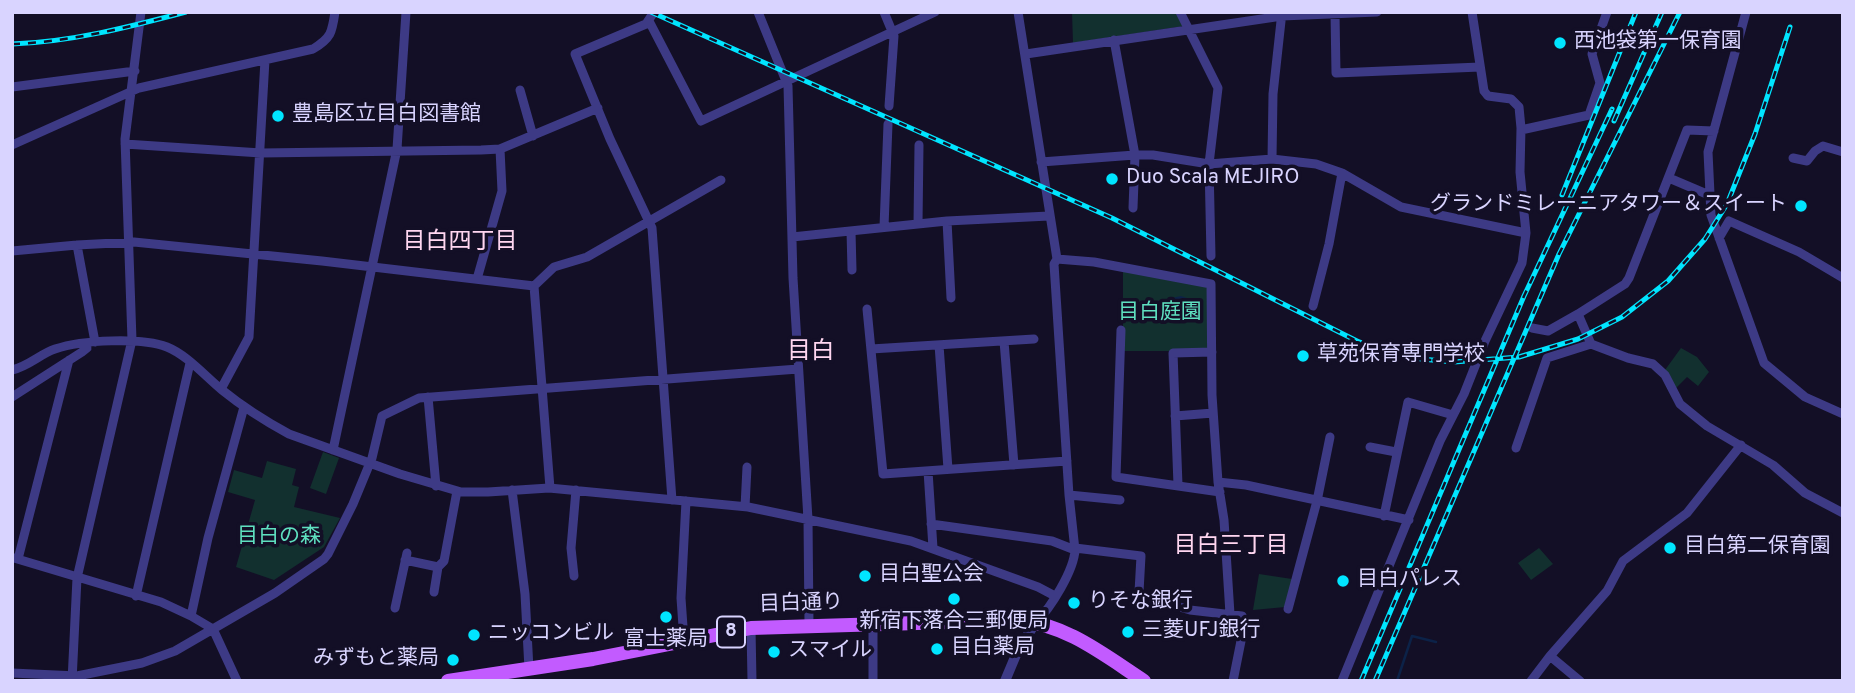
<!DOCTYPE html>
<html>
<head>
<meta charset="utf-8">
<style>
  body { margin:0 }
  #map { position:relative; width:1855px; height:693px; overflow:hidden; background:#130f26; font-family:Overpass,sans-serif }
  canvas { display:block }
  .frame { position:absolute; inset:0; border:14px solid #d9d4ff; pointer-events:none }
</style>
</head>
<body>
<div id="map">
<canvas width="1855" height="693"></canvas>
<div class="frame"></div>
</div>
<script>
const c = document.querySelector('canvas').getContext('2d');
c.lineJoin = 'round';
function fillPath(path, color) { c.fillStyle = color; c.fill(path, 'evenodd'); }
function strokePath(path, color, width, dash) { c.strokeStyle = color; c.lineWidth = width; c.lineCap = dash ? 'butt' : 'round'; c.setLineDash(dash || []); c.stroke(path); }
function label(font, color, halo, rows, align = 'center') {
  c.font = font + ' Overpass,"Noto Sans JP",sans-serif'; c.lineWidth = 7; c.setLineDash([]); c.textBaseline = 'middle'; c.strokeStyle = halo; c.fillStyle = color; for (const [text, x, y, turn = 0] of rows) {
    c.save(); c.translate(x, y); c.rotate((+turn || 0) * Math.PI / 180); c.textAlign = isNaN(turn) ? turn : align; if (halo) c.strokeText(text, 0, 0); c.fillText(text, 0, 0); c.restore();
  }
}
fillPath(new Path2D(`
  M1072 12H1177L1184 26 1073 43Z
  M1123 270 1210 286V351H1123Z
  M1681 348 1697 357 1709 372 1698 386 1687 377 1675 389 1665 370Z
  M323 452 339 458 326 494 310 488Z
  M267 461 296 469 292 485 299 487 294 507 340 518 324 547 274 580 236 567 255 500 228 492 234 470 262 478Z
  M1539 548 1553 564 1531 580 1518 563Z
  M1259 574 1292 579 1285 607 1253 610Z`), '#12302f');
fillPath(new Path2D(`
  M1181 296 1196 301 1197 313 1180 321H1153L1148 317V313L1152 307 1160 308 1172 298Z`), '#0c2248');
strokePath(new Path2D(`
  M1397 681 1412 636 1436 642`), '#0c2248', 2.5);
strokePath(new Path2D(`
  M654 12 646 24 575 54 610 139 652 228 672 500
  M758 12 788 86 793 278 808 519 809 625
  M884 12 894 36 889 106
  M1018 12 1057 259 1054 264 1069 495 1075 550C1074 570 1051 608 1036 622
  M1180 12 1218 88 1209 164 1211 256
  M1746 12 1708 152 1711 215 1764 363 1805 397 1843 414
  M1335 14 1336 73 1480 67
  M649 21 701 121 935 12
  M1114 40 1135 155 1133 208
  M1026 54 1282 16 1377 12
  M12 87 135 71
  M520 90 533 136
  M1521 130 1589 115 1600 83 1592 54 1607 12
  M1714 131 1687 130 1629 278 1625 284 1578 314 1591 344 1628 358 1653 364 1665 375 1680 404 1707 426 1773 465 1805 493 1843 513
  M125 144 261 153 481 150 500 149 598 108
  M12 145 139 88 313 49C331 38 332 33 335 12
  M1793 158 1807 161 1815 151 1823 146 1843 152
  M1272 159 1273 94 1282 12
  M1041 162 1135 155H1153L1209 164 1272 159 1316 164 1342 173 1401 207 1526 233
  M1669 178 1709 195
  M947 221 951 298
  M918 224 919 145
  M884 227 888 124
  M851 231 852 270
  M792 237 947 221 1049 216
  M1719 238 1729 221 1799 252 1843 278
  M77 245 95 342
  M12 251 77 245 134 242 322 261 534 286
  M1057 259 1094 262 1211 284 1212 395 1218 482 1224 520 1230 614
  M477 279 502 191 500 149
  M534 286 554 267 587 257 721 180
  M534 286 550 488
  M1313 306 1329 244 1342 173
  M867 309 883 474 1067 461
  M1532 328 1548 331 1578 314
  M1121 330 1116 477 1220 492
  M1004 341 1014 465
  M939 345 948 469
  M871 349 1034 339
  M12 370C29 366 40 354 55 349 82 340 141 337 167 347 187 355 205 376 222 390 243 407 265 421 289 434L400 474 461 492H488L549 488 748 507 911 541 1038 587 1055 596
  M221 389 249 337 265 60
  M12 397 82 352 87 348 86 344
  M428 397 436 486
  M1175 416 1213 413
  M1370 447 1396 452
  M1516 448 1547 358 1591 344
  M333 450 397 149 406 12
  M928 471 933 548
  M1218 482 1246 485 1409 520
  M1178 485 1173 353 1212 352
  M512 490 525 594 529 669
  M1069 495 1120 500
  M745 507 747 467
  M1384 516 1408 402 1453 415
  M931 524 1052 541 1075 550
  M1075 548 1141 556 1139 592 1142 596 1190 610 1242 616 1241 641 1233 681
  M14 558 161 602 191 616
  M18 559 69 360
  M405 560 438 567
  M574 576 571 548 576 490
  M434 592 438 567 444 561 457 491
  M136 596 190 363
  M395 608 407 553
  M1288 609 1317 501 1330 437
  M873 624V681
  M751 628 752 681
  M684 641 681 598 686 501
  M1550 656 1580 681
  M12 673 77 676 142 663 175 651 275 593 324 559 328 554 353 504 372 458 382 416 419 398 798 369
  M72 681 77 578 132 340 125 139 141 12
  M237 681 213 629 191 616 208 538 244 407
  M1342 681 1440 441 1464 394 1485 341 1522 263 1526 233 1520 172 1521 128 1519 107 1511 99 1488 96 1484 91 1472 12
  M1531 681 1550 656 1607 591 1623 561 1687 513 1741 445`), '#3d3a85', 9);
strokePath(new Path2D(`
  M1005 681 1018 650 1036 622`), '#3d3a85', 10);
strokePath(new Path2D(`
  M448 681 593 659 751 628 1017 620C1066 624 1104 655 1144 681`), '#c25bff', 14);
const rail = new Path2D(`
  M651 12 1112 218 1359 342 1421 359 1454 362 1519 357 1578 339 1622 317 1668 281 1705 239 1727 204 1755 134 1790 27
  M12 44C71 42 129 27 186 12
  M1614 121 1662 12
  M1562 195 1636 12
  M1361 681 1524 296 1612 109
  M1375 681 1559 254 1680 12`);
strokePath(rail, '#00e5ff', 5);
strokePath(rail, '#130f26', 2.5, [8]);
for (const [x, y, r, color] of [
  [1560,43,7,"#00e5ff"],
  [278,116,7,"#00e5ff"],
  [1112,179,7,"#00e5ff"],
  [1801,206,7,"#00e5ff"],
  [1303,356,7,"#00e5ff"],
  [1670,548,7,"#00e5ff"],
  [865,576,7,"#00e5ff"],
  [1343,581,7,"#00e5ff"],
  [954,599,7,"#00e5ff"],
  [1074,603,7,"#00e5ff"],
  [666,617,7,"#00e5ff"],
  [1128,632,7,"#00e5ff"],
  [474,635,7,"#00e5ff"],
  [937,649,7,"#00e5ff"],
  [774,652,7,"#00e5ff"],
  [453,660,7,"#00e5ff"]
]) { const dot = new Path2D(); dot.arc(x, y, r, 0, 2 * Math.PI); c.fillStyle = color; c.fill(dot); strokePath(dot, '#130f26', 2.5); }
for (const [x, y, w] of [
  [731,632,28]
]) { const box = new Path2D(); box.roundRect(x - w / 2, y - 15.5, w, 31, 5); c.fillStyle = '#130f26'; c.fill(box); strokePath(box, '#d9d4ff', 2); }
label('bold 19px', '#d9d4ff', null, [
  ["8",731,632]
]);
label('21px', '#d9d4ff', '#130f26', [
  ["西池袋第一保育園",1574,43],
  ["豊島区立目白図書館",292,116],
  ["Duo Scala MEJIRO",1126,179],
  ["グランドミレーニアタワー＆スイート",1787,206,"right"],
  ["草苑保育専門学校",1317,356],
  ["目白第二保育園",1684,548],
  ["目白聖公会",879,576],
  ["目白パレス",1357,581],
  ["りそな銀行",1088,603],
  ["新宿下落合三郵便局",954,623,"center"],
  ["三菱UFJ銀行",1142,632],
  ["ニッコンビル",488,635],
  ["富士薬局",666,641,"center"],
  ["目白薬局",951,649],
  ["スマイル",788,652],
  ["みずもと薬局",439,660,"right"]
], 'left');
label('21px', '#5fe0c0', '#130f26', [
  ["目白庭園",1160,314],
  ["目白の森",279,538]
]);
label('21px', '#d9d4ff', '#130f26', [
  ["目白通り",801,605,-2]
]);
label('23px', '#ffd6f0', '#130f26', [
  ["目白四丁目",460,243],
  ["目白三丁目",1231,547]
]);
label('24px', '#ffd6f0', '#130f26', [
  ["目白",811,353]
]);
</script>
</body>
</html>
